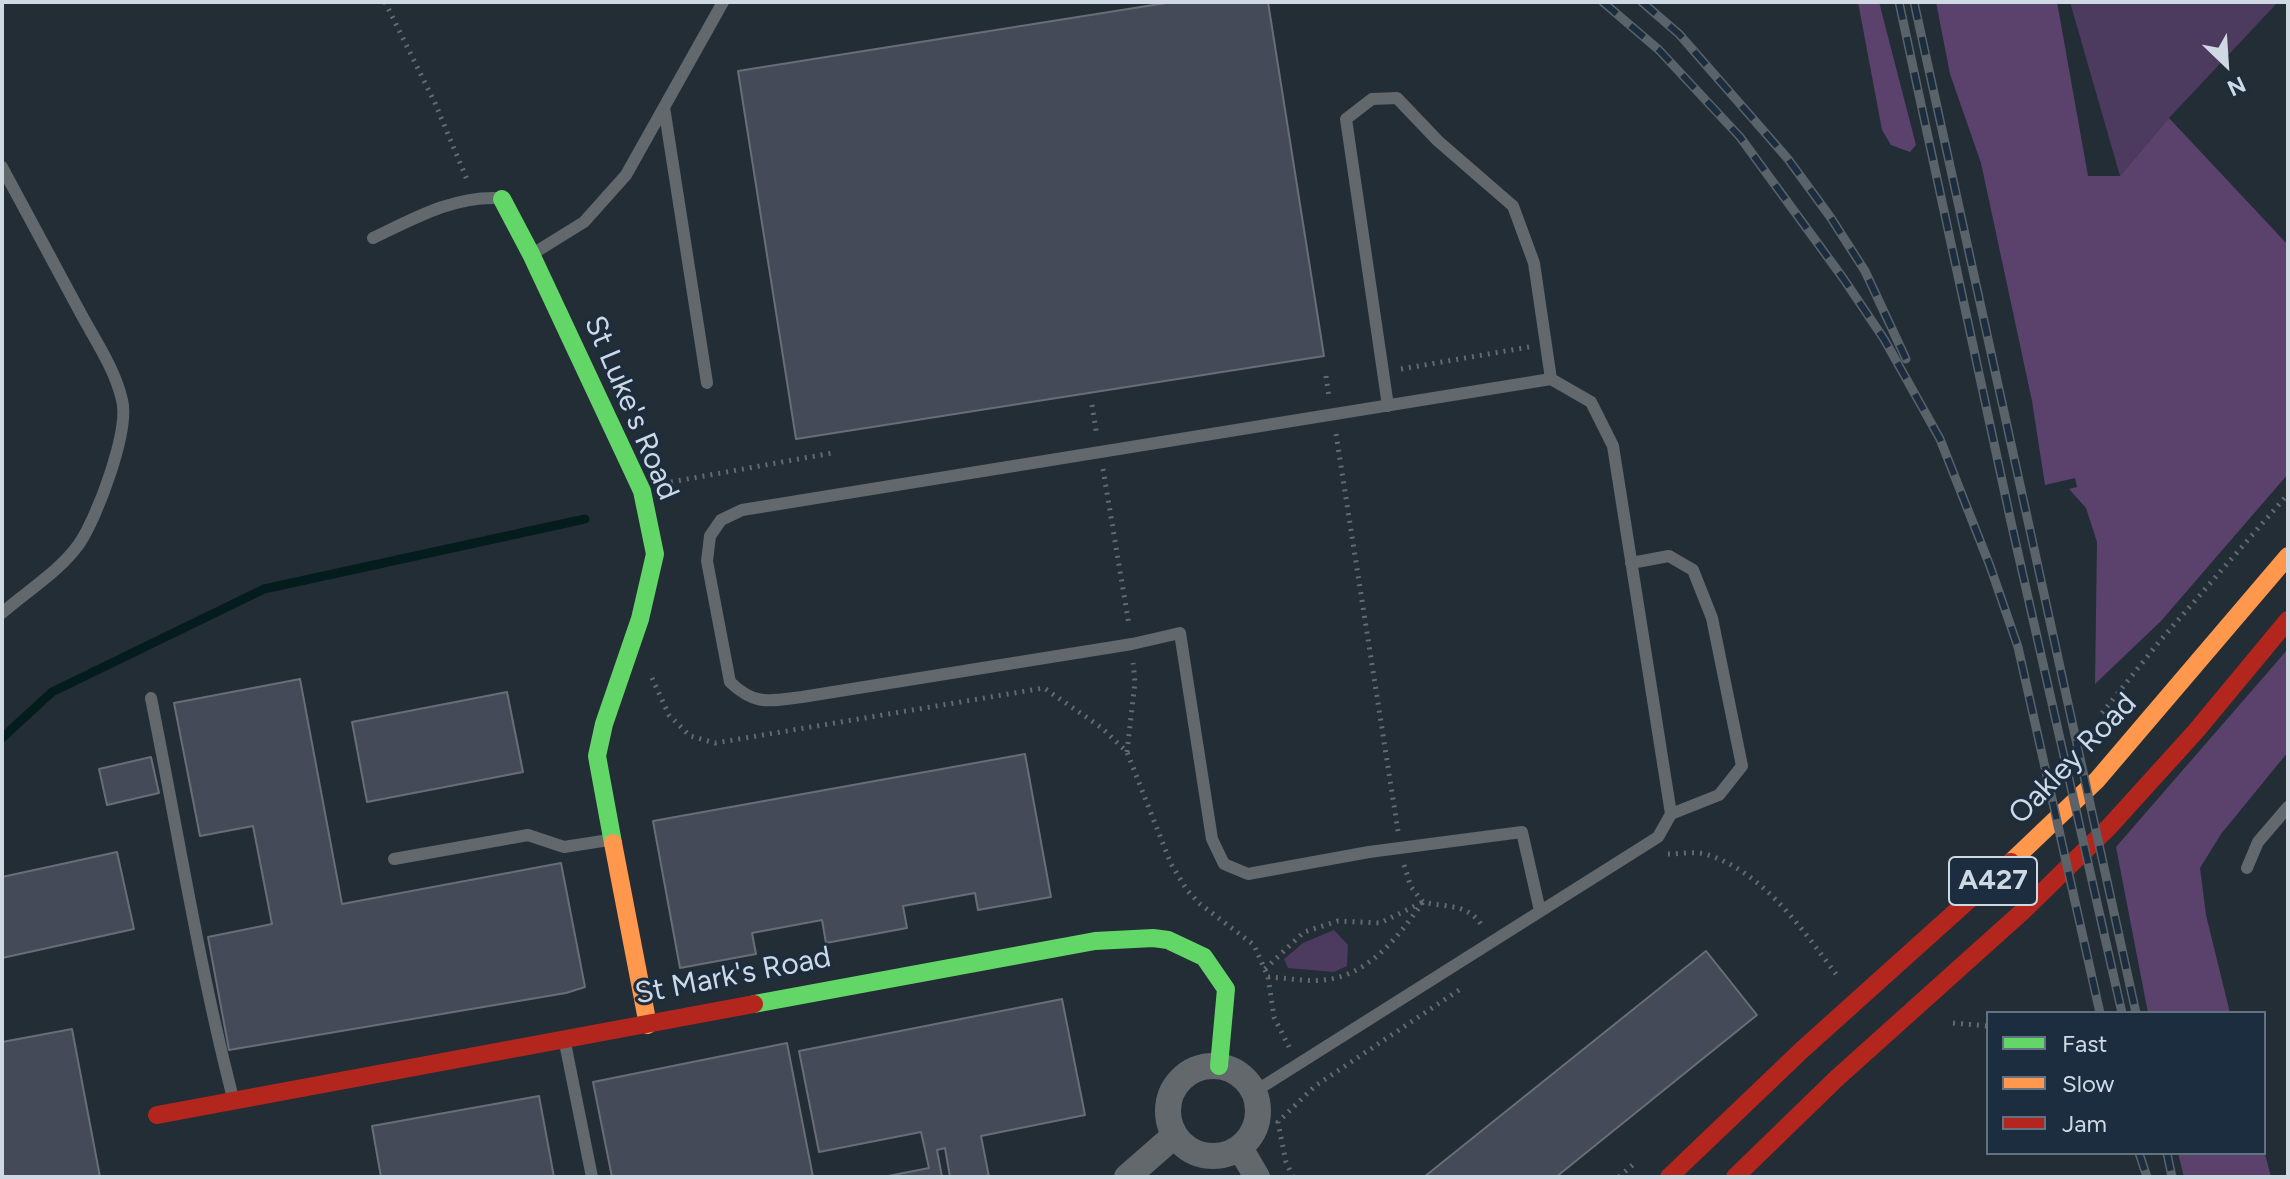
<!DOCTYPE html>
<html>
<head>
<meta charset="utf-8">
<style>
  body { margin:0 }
  #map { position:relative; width:2290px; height:1179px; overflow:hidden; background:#232d36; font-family:Figtree,sans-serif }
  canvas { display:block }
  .frame { position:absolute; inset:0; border:4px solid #ced9e4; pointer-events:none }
  .legend { position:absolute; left:1986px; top:1011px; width:280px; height:144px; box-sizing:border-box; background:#1b2d3e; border:2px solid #637280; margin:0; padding:10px 14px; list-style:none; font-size:24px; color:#ced9e4 }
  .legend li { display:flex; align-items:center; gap:16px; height:40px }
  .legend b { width:40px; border:2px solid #637280 }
  .north { position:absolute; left:2186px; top:24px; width:80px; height:80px; -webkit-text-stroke:6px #1b2d3e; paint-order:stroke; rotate:155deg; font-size:22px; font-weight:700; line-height:32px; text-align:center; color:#ced9e4 }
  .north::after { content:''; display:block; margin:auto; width:28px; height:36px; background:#ced9e4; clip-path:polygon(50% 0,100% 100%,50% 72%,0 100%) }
</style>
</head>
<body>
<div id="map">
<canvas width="2290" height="1179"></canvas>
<div class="frame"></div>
<ul class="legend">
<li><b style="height:10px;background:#63d668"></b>Fast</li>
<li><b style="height:10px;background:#ff974d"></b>Slow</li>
<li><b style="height:10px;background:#b3261e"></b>Jam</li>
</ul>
<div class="north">N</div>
</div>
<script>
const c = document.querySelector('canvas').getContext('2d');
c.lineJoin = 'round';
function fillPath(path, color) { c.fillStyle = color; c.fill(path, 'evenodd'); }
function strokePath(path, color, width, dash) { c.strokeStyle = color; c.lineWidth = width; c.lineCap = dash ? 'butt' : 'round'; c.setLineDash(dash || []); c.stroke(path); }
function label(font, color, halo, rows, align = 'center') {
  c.font = font + ' Figtree,sans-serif'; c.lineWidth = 6; c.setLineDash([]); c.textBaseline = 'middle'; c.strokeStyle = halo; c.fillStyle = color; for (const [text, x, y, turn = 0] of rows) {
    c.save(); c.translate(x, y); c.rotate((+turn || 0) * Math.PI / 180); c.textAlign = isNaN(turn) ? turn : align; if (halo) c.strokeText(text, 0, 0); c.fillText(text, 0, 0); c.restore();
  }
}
fillPath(new Path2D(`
  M2070 2H2278L2169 118 2120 176Z
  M1334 930 1348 945 1347 966 1334 972 1288 968 1284 959 1303 943Z`), '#4d3a5f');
fillPath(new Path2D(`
  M1858 2H1879L1916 145 1910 152 1891 145 1882 130Z
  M1936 2H2057L2088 176H2120L2169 118 2288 245V474L2161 621 2095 684 2097 542 2086 508 2069 489 2077 487 2075 478 2045 485 2032 401 1981 163 1950 74Z
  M2288 649V752L2221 834 2200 868 2206 915 2230 1013H2148L2116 847Z
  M2264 1150 2271 1177H2184L2178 1153H2264Z`), '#5a426d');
strokePath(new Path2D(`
  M2 738 52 692 264 589 585 519`), '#041d1c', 9);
const building = new Path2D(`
  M1172 2H1268L1324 356 796 439 738 71Z
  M300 679 342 904 561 863 585 987 566 993 229 1050 208 937 272 924 253 826 200 836 174 703Z
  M507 692 523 772 367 802 352 722Z
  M1025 754 1051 897 978 910 975 893 903 906 907 928 826 943 822 920 752 933 756 954 680 968 653 821Z
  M151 757 159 793 107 805 99 769Z
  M117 852 134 929 2 958V877Z
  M1706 951 1757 1015 1556 1177H1424Z
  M1062 999 1085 1115 981 1136 989 1177H950L945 1148 937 1150 942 1177H883L929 1168 921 1132 819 1152 799 1051Z
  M72 1029 100 1177H2V1042Z
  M787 1043 813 1177H612L593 1082Z
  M539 1096 554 1177H381L372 1126Z`);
fillPath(building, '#454a58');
strokePath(building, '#686d76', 2);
strokePath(new Path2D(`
  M385 2 435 103 468 182
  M1401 369 1529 347
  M1326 376 1329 397
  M1092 405 1097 436
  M1336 434 1398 831
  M1103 469 1129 625
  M671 482 832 453
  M652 678 669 715 690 736 715 743 1044 688 1102 728 1127 752 1171 864 1187 890 1200 904 1254 945 1268 977 1274 1017 1289 1047
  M2102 713 2159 642 2288 494
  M1127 752 1135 682 1133 663
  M1668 854C1680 854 1694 851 1705 854 1763 871 1802 929 1836 974
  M1404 865 1411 887 1423 902C1447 908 1468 903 1482 926
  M1265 969 1304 932 1338 921 1380 923 1423 902
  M1268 977C1288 978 1312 983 1331 979 1373 971 1400 934 1423 902
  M1953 1023 1988 1026
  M1293 1177 1286 1162 1278 1122 1315 1086 1462 988
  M1619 1177 1636 1162`), '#646a6e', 5, [2, 6]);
strokePath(new Path2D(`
  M664 107 707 383
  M2 167C28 215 54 264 80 312 95 340 115 369 122 400 130 430 97 518 79 544 59 572 27 591 2 613
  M373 238C413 219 453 196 498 198
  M534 253 584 222 626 175 723 2
  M1388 406 1346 119 1372 99 1397 98 1438 141 1513 206 1534 263 1551 379
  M1631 563 1669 556 1693 570 1712 618 1742 766 1719 795 1671 814
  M151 698C178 832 199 966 233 1098
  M394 859 528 835 564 847 609 840
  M2247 868 2258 842 2288 807
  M565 1043 592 1177
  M1254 1092 1658 837 1671 814 1613 446 1591 402 1551 379 773 505 742 510 721 520 710 536 707 561 730 682C755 706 769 701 802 697L1132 644 1180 633 1212 839 1224 864 1248 874 1369 852 1522 832 1540 911`), '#62686b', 12);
strokePath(new Path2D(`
  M1168 1111a45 45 0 1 1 90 0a45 45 0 1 1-90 0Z
  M1240 1148 1257 1177
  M1127 1177 1175 1135`), '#62686b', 26);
strokePath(new Path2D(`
  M502 199 531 254 642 491 655 554 640 619 604 724 597 756 613 843
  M754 1004 1095 941 1153 938 1168 940 1204 957 1226 989 1219 1066`), '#63d668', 18);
strokePath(new Path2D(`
  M613 843 648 1025
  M2011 862 2097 780 2288 556`), '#ff974d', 18);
strokePath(new Path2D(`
  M157 1115 754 1004
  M1669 1177 1803 1049 2011 862
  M1735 1177 1837 1078 2023 911 2109 827 2196 731 2288 620`), '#b3261e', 18);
const rail = new Path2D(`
  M1603 2 1659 50 1740 137 1843 278 1884 339 1940 439 1990 566 2018 647 2100 1013
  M1642 2 1679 34 1788 159 1831 218 1865 271 1906 359
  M1899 2 2011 522 2122 1013
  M1914 2 2136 1013
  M2139 1153 2147 1177
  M2167 1153 2172 1177`);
strokePath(rail, '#5a6369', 9);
strokePath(rail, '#1b2d3e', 6, [18]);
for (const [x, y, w] of [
  [1993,881,88]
]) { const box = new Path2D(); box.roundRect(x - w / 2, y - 24, w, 48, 6); c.fillStyle = '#1b2d3e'; c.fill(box); strokePath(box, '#ced9e4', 2); }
label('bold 28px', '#ced9e4', null, [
  ["A427",1993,881]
]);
label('30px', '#ced9e4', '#1b2d3e', [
  ["St Luke's Road",631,408,67],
  ["Oakley Road",2073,759,-46],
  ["St Mark's Road",733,976,-11]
]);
</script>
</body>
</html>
